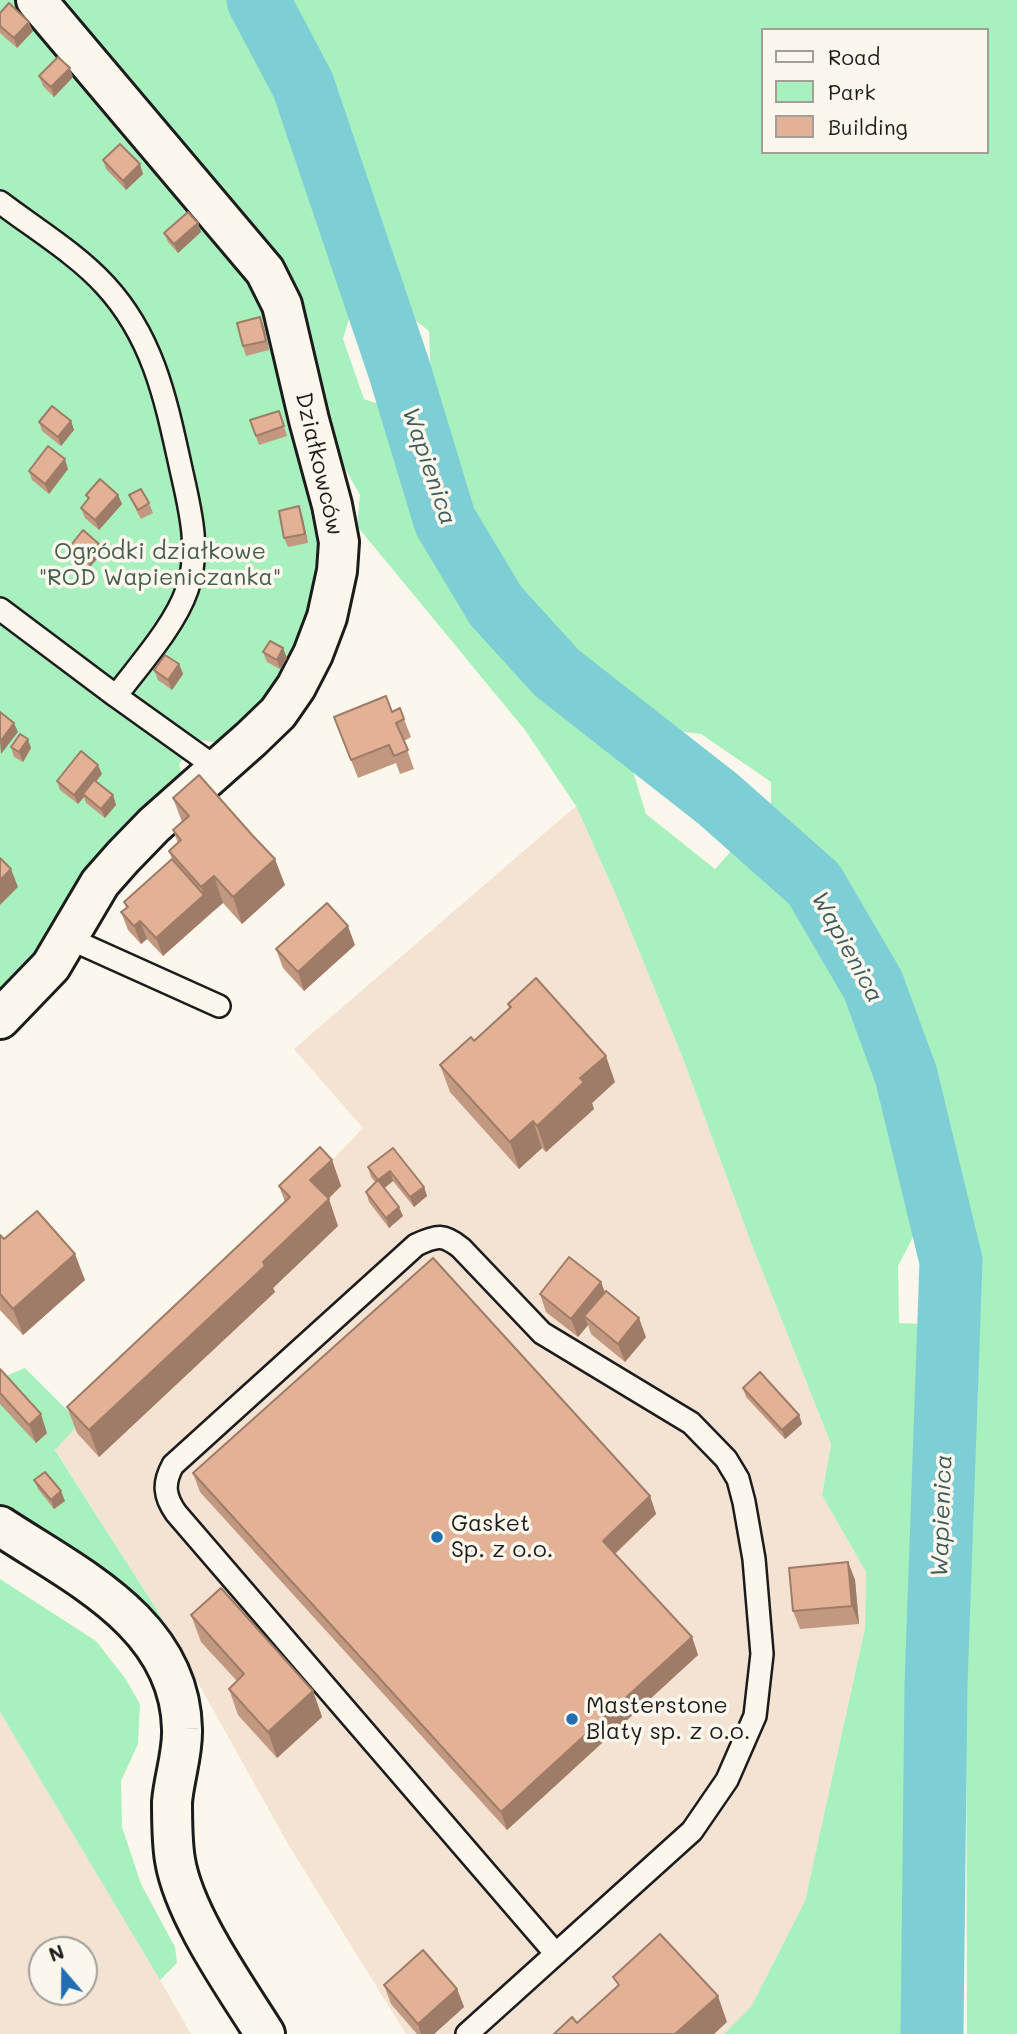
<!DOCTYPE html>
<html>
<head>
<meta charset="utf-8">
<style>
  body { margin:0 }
  #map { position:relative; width:1017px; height:2034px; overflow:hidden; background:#fbf7ec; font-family:Mali,sans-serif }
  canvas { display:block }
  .legend { position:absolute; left:761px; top:28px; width:228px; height:126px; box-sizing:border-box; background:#fbf7ec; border:2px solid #a29f99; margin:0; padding:9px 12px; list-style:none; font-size:21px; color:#1c1c1c }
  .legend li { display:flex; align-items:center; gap:14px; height:35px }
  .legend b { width:35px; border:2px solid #a29f99 }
  .north { position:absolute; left:28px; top:1936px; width:70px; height:70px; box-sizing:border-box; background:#fbf7ec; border:2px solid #a29f99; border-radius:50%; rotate:340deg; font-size:19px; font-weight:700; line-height:28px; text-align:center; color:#1c1c1c }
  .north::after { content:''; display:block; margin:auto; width:24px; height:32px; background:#1f6fb2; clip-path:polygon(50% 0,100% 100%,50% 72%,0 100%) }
</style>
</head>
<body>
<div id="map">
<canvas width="1017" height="2034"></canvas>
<ul class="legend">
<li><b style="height:9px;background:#fbf7ec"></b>Road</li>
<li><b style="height:19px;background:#a8f1bf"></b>Park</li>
<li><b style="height:19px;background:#e3b195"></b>Building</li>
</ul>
<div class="north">N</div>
</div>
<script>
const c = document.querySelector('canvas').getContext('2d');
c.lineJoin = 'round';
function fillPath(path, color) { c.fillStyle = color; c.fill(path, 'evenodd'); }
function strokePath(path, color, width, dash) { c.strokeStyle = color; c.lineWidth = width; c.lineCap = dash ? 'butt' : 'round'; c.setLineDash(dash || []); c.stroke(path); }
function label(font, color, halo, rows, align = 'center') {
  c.font = font + ' Mali,sans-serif'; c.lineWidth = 7; c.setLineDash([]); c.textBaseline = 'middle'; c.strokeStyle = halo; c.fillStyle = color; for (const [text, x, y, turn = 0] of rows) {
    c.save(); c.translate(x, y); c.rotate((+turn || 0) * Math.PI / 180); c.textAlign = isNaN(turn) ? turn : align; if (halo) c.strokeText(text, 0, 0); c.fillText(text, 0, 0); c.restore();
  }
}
fillPath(new Path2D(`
  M576 806 616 895 682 1056 750 1240 831 1444 822 1495 866 1572 865 1628 805 1901 751 2007 724 2034H406L288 1844 162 1618 55 1449 363 1128 294 1049Z
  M0 1712 160 1980 191 2034H0ZM42 1950H84V1992H42Z`), '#f4e2d2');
fillPath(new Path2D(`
  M0 0H18L248 276 273 331 318 546 321 577 306 637 281 685 224 744 201 740 179 764 183 779 53 944 0 1003Z
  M50 0H237L305 129 356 296 343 339 364 399 386 407 427 522 475 607 632 768 646 814 715 869 733 849 798 902 858 998 907 1170 914 1235 898 1266 899 1323 925 1324 917 1699 918 1917 909 2034H724L751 2007 805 1901 865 1628 866 1572 822 1495 831 1444 750 1240 682 1056 616 895 576 806 525 730 357 526 360 495 325 433 303 320Z
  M274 0H1017V2034H967L966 1672 979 1281 948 1165 930 1076 899 971 828 870 771 819V782L701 734 644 727 524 612 466 519 420 396 431 382 429 331 396 305 313 81ZM763 30H987V152H763Z
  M25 1368 80 1423 55 1450 162 1618 139 1606 0 1513V1371L6 1376Z
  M0 1579 96 1641 125 1678 140 1704 138 1744 121 1781 122 1827 141 1884 175 1947 177 1963 160 1980 0 1712Z`), '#a8f1bf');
strokePath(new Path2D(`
  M258 0 303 85 399 369 445 521 496 606 557 673 718 799 814 884 873 985 906 1075 951 1261 936 1685 932 2034`), '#7ecfd5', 63);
const lane = new Path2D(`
  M0 202C34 228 77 254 105 285 154 338 166 401 181 469 190 509 201 550 187 590 174 627 139 665 116 696
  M0 609 116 696 218 769
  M68 938 219 1006
  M467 2034 692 1831 727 1780 755 1716 762 1654 754 1559 744 1502 738 1479 726 1459 691 1423 542 1333 461 1248C444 1234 437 1235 416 1245L173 1465C163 1483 164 1496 176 1513L556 1954`);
const street = new Path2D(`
  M0 1019 51 966 100 883 123 857 154 825 251 739 278 713 296 687 313 654 327 617 337 571 339 542 332 505 309 420 282 305 265 271 36 0
  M0 1526C76 1576 180 1624 182 1729 183 1753 174 1778 172 1802 172 1820 172 1842 175 1860 184 1915 235 1986 265 2034`);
strokePath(lane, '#1c1c1c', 26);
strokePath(street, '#1c1c1c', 44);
strokePath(lane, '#fbf7ec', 21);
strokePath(street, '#fbf7ec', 38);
fillPath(new Path2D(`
  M0 13 33 31 17 48 0 33Z
  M39 76 73 77 54 97 43 86Z
  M103 160 143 174 126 190 106 169Z
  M198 223 201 232 178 253 168 242 164 233Z
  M260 317 264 327 269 350 246 356 243 346Z
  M279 411 287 436 259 445 250 420Z
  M71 421 74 430 61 446 42 431 39 422Z
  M68 469 49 494 32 480 29 471Z
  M86 495H118L122 504 99 530 85 518 81 508 88 500Z
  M129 495 149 503 153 513 141 519 133 504Z
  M299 506 302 515 308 543 288 547 284 538Z
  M71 545 102 553 90 567 75 554Z
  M263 652 287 658 280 669 267 662Z
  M179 664 183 674 172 690 158 680 154 670Z
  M392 712 404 719 411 737 404 741 414 769 400 774 396 763 358 778 334 717Z
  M11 747 31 748 23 762 14 757Z
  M102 774 96 781 113 795 116 805 105 818 86 803 84 797 78 804 60 790 57 781Z
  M173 798 285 885 242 924 223 903 163 956 147 939 141 944 128 930 121 912 126 908 124 902 172 859 169 851 178 843 173 830 182 822Z
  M355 945 304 991 283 968 276 949Z
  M508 1004 615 1082 592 1103 594 1109 546 1152 542 1148 519 1169 450 1092 440 1065 474 1041 509 1009Z
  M393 1148 424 1187 427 1196 414 1207 393 1181 384 1188 403 1216 389 1228 369 1202 366 1192 376 1183 371 1177 368 1167Z
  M332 1160 341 1186 328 1199 338 1226 273 1288 275 1292 99 1457 77 1433 67 1407 285 1202 279 1186Z
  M0 1235 4 1239 85 1280 23 1335 0 1310Z
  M601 1282 605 1292 646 1337 625 1362 591 1334 588 1325 578 1337 546 1312 540 1294Z
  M0 1369 47 1433 36 1443 0 1404Z
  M743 1388 799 1415 802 1424 785 1439 746 1397Z
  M193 1473 650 1496 656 1514 615 1554 692 1637 698 1655 507 1830 200 1492Z
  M34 1480 65 1501 54 1509 38 1489Z
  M848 1562 855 1580 859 1624 800 1629 793 1611Z
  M191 1615 313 1691 322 1717 277 1758 238 1715 229 1689 237 1681 201 1642Z
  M384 1985 457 1989 464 2007 434 2034H417L391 2004Z`), '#c39880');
fillPath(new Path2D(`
  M29 22 33 31 17 48 14 38Z
  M70 68 73 77 54 97 51 87Z
  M140 164 143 174 126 190 123 181Z
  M198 223 201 232 178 253 174 244Z
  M260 317 264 327 269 350 266 341Z
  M71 421 74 430 61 446 58 437Z
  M65 459 68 469 49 494 45 484Z
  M118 495 122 504 99 530 95 520Z
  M299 506 302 515 308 543 305 534Z
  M99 544 102 553 90 567 87 557Z
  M283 648 287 658 280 669 277 660Z
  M179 664 183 674 172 690 168 680Z
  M14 723 18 732 1 754 0 742Z
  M28 739 31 748 23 762 19 752Z
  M98 765 102 774 85 795 83 794 84 797 78 804 74 795Z
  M113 795 116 805 105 818 101 809Z
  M275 859 285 885 242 924 233 897Z
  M11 869 18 887 0 905V880Z
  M214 876 223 903 211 913 201 887Z
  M204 895 211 913 163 956 156 938Z
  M140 921 147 939 141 944 134 926Z
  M348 926 355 945 304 991 298 972Z
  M606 1056 615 1082 592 1103 594 1109 546 1152 537 1126 580 1078Z
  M533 1121 542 1148 519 1169 510 1142Z
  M332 1160 341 1186 320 1207 310 1180Z
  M390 1171 393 1181 382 1190 378 1180Z
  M424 1187 427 1196 414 1207 410 1197Z
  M329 1199 338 1226 273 1288 275 1292 99 1457 89 1430Z
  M399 1207 403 1216 389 1228 386 1218Z
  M75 1254 85 1280 23 1335 13 1309Z
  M601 1282 607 1300 584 1316 588 1325 578 1337 571 1319Z
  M639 1318 646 1337 625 1362 618 1344Z
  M41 1414 47 1433 36 1443 29 1425Z
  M799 1415 802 1424 785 1439 782 1430Z
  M61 1491 65 1501 54 1509 51 1500Z
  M650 1496 656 1514 609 1559 603 1541Z
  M848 1562 855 1580 859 1624 852 1606Z
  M692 1637 698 1655 507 1830 501 1812Z
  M313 1691 322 1717 277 1758 268 1732Z
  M457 1989 464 2007 434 2034H421L418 2024Z
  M718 1996 727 2022 714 2034H675Z`), '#9f7c68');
const building = new Path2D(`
  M9 3 29 22 14 38 0 26V13Z
  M58 57 70 68 51 87 39 76Z
  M120 144 140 164 123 181 103 160Z
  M188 212 198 223 174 244 164 233Z
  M260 317 266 341 243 346 237 323Z
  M52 406 71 421 58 437 39 422Z
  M279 411 284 426 256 436 250 420Z
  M48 446 65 459 45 484 29 471Z
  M100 479 118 495 95 520 81 508 89 498 86 495Z
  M141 489 149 503 138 510 129 495Z
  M299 506 305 534 284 538 279 511Z
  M83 530 99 544 87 557 71 545Z
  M270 641 283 648 277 660 263 652Z
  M165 655 179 664 168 680 154 670Z
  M386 696 392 712 400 708 404 719 396 723 408 750 394 756 389 745 351 760 334 717Z
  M0 712 14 723 0 742Z
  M20 734 28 739 19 752 11 747Z
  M81 751 98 765 74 795 57 781Z
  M199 775 253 836 275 859 233 897 214 876 201 887 169 851 181 840 173 830 189 816 173 798Z
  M94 780 113 795 101 809 83 794Z
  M0 858 11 869 0 880Z
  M172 859 204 895 156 938 140 921 134 926 121 912 128 907 124 902Z
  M327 903 348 926 298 972 276 949Z
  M536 978 606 1056 580 1078 584 1082 537 1126 533 1121 510 1142 440 1065 471 1037 474 1041 511 1007 508 1004Z
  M320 1147 332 1160 310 1180 329 1199 263 1262 265 1266 89 1430 67 1407 290 1197 279 1186Z
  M393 1148 424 1187 410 1197 390 1171 378 1180 368 1167Z
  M378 1180 399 1207 386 1218 366 1192Z
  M37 1211 75 1254 13 1309 0 1294V1235L4 1239Z
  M569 1257 601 1282 571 1319 540 1294Z
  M433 1258 650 1496 603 1541 692 1637 501 1812 193 1473Z
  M606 1291 639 1318 618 1344 584 1316Z
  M0 1369 41 1414 29 1425 0 1393Z
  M760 1372 799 1415 782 1430 743 1388Z
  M45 1472 61 1491 51 1500 34 1480Z
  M848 1562 852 1606 793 1611 789 1568Z
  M221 1588 313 1691 268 1732 229 1689 244 1674 191 1615Z
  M660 1934 718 1996 675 2034H554L572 2017 577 2023 619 1985 613 1977Z
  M423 1950 457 1989 418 2024 384 1985Z`);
fillPath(building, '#e3b195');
strokePath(building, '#9f7c68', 2);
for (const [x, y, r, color] of [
  [437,1537,7,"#1f6fb2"],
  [572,1719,7,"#1f6fb2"]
]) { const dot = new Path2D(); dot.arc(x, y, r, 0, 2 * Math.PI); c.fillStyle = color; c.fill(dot); strokePath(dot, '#fbf7ec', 2.5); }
label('23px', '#1c1c1c', '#fbf7ec', [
  ["Działkowców",319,464,77]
]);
label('23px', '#465c4d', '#fbf7ec', [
  ["Ogródki działkowe",160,552],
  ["\"ROD Wapieniczanka\"",160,578]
]);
label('23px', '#1c1c1c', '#fbf7ec', [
  ["Gasket",451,1524],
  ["Sp. z o.o.",451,1550],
  ["Masterstone",586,1706],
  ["Blaty sp. z o.o.",586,1732]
], 'left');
label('italic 24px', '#3e5b5d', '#fbf7ec', [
  ["Wapienica",429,466,71],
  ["Wapienica",847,947,61],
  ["Wapienica",942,1516,-88]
]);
</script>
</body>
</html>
